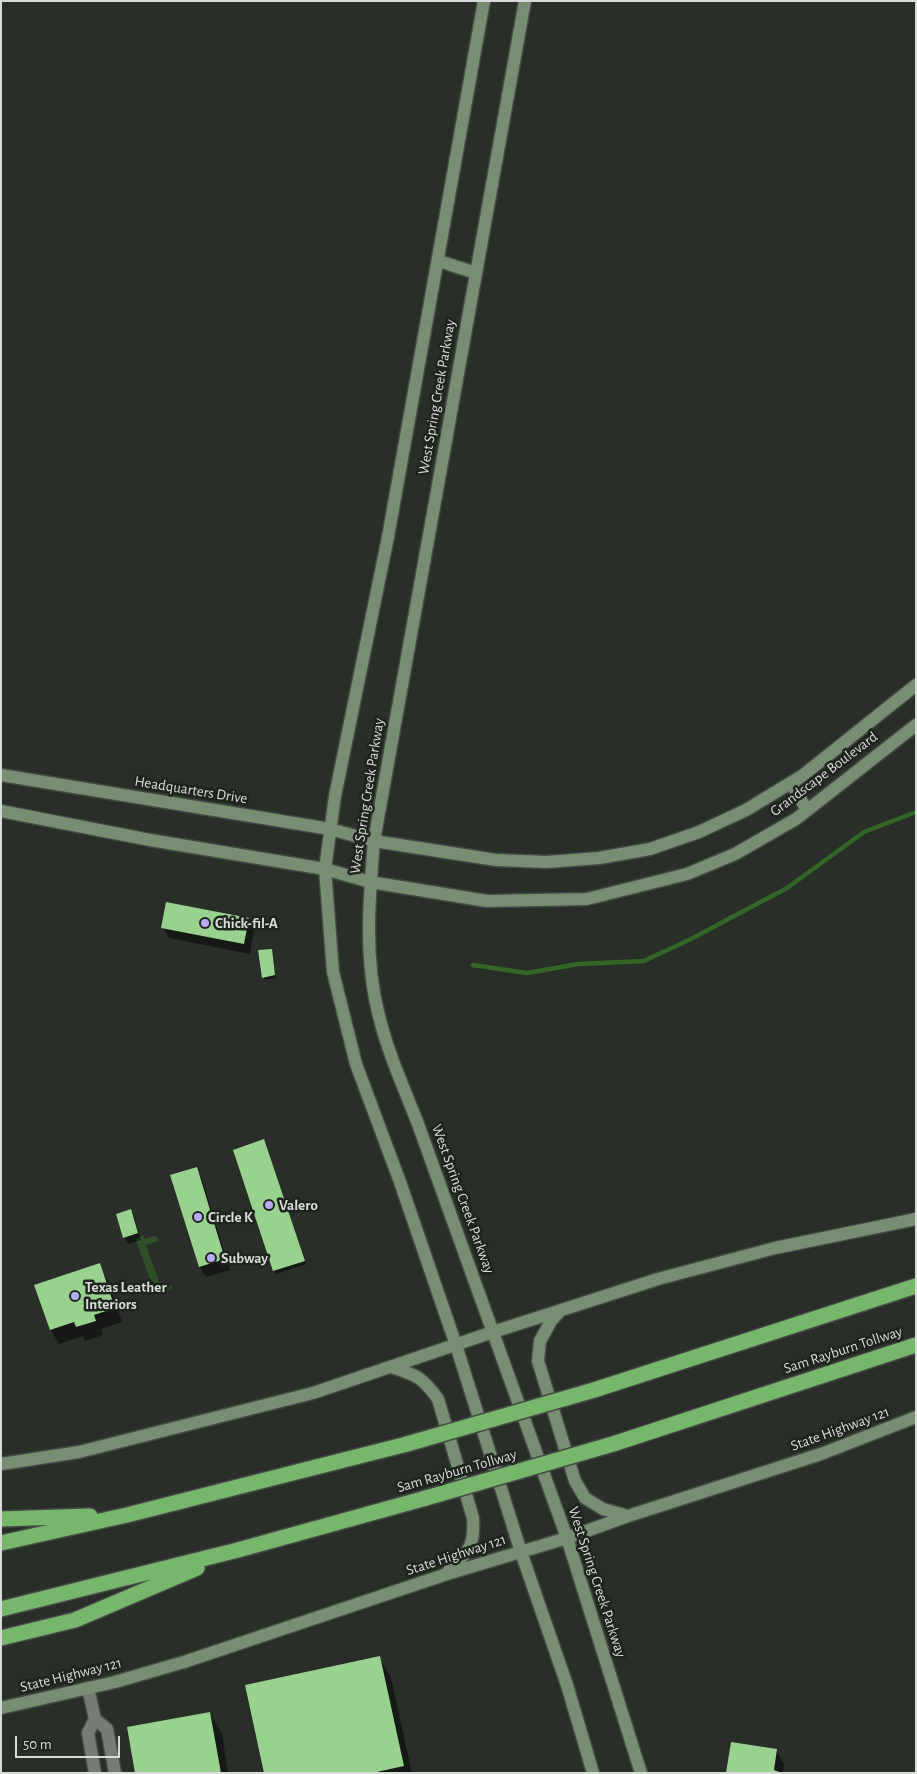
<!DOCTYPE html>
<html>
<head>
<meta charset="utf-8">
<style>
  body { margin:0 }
  #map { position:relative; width:917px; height:1774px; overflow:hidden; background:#292e28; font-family:"Alegreya Sans",sans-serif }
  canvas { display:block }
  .frame { position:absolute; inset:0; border:2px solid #d8dcd8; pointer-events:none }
  .scale { position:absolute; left:15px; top:1736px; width:105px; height:22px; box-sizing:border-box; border:2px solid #d8dcd8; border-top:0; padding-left:6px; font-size:15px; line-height:18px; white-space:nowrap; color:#d8dcd8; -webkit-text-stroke:4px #1f241e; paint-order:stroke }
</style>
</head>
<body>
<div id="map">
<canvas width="917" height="1774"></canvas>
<div class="frame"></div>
<div class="scale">50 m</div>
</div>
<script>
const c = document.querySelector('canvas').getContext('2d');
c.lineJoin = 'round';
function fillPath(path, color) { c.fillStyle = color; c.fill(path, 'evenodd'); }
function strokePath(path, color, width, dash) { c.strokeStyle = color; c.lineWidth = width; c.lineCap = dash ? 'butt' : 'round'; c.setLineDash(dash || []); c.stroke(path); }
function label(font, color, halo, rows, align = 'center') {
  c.font = font + ' "Alegreya Sans",sans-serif'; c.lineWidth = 5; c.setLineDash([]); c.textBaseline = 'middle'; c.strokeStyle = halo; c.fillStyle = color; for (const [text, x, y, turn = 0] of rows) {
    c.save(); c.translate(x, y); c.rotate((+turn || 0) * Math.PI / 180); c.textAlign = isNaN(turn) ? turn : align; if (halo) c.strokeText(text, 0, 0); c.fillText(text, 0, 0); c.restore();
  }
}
fillPath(new Path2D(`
  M143 1235 145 1239 154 1236 157 1237 158 1241 146 1245 161 1287 172 1285 171 1290H163L150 1279 135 1238Z`), '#2e4f28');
fillPath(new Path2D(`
  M248 919 254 930 250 954 169 938 163 928Z
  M271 950 276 978 265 980 263 977Z
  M265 1144 306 1264 276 1274 234 1151Z
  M196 1168 202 1179 230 1270 206 1277 200 1267Z
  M130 1210 134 1217 141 1240 128 1244 124 1237Z
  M99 1265 107 1279 122 1322 101 1329 103 1335 85 1341 83 1336 59 1344 51 1330Z
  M379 1657 391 1678 412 1773H265Z
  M210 1713 222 1734 228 1773H136Z
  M776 1750 784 1764 783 1773H727Z`), '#0007');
strokePath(new Path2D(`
  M473 965 527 973 578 964 644 961 691 939 787 888 864 832 916 812`), '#326728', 4.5);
fillPath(new Path2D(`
  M166 902 249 918 244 944 161 928Z
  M272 949 275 975 262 978 258 950Z
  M264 1139 305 1261 273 1271 233 1150Z
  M197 1167 225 1259 199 1267 170 1175Z
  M131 1209 138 1233 123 1238 116 1214Z
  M100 1263 115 1308 94 1315 96 1321 76 1327 74 1322 50 1330 34 1285Z
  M380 1656 404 1766 372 1773H264L245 1685Z
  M210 1712 221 1773H135L127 1727Z
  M731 1742 777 1749 774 1770 782 1773H726Z`), '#98d28e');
const street = new Path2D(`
  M88 1688 95 1719 88 1733 95 1773
  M95 1719 107 1729 115 1773`);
const secondary = new Path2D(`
  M484 1 388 537 335 796 325 869 333 972 356 1064 400 1182 456 1345 521 1552 567 1685 593 1773
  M525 1 374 841C369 900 364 959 379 1016 388 1053 404 1088 418 1124L567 1538 641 1773
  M439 261 476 273
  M1 775 330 829 374 841 496 860 547 862 599 858 650 849 699 832 746 810 802 776 916 685
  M791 783 807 810
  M1 811 150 840 325 869 370 882 487 901 587 899 687 874 735 854 796 819 916 725
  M561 1310 551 1321 540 1341 538 1361 575 1481 585 1498 603 1509 628 1516
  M391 1367C417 1375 422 1377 438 1399L473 1518C475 1548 468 1551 448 1572
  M1 1464 79 1452 313 1393 493 1332 658 1279 775 1248 916 1219
  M1 1708 115 1682 184 1662 447 1574 567 1538 628 1516 821 1454 916 1417`);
const highway = new Path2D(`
  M594 1390 916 1286
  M613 1444 916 1345
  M1 1519 90 1516
  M1 1543 127 1515 407 1444
  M1 1609 238 1550 426 1498
  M1 1638 75 1620 197 1568`);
strokePath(street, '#454945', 15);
strokePath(secondary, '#454945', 15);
strokePath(highway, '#454945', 18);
strokePath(street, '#777d76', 12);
strokePath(secondary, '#778e73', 12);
strokePath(highway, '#77b76b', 15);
const highwayBridge = new Path2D(`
  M407 1444 594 1390
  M426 1498 613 1444`);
strokePath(highwayBridge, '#454945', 18, []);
strokePath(highwayBridge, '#77b76b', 15);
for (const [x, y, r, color] of [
  [205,923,5,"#b7abf8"],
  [269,1205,5,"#b7abf8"],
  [198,1217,5,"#b7abf8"],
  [211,1258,5,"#b7abf8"],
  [75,1296,5,"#b7abf8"]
]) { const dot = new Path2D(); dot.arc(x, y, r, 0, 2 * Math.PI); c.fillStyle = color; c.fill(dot); strokePath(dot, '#1f241e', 2); }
label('15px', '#d8dcd8', '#1f241e', [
  ["West Spring Creek Parkway",437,397,-80],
  ["Grandscape Boulevard",824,774,-37],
  ["Headquarters Drive",191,790,9],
  ["West Spring Creek Parkway",367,796,-81],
  ["West Spring Creek Parkway",463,1199,70],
  ["Sam Rayburn Tollway",843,1350,-18],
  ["State Highway 121",840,1429,-20],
  ["Sam Rayburn Tollway",457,1471,-16],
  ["State Highway 121",456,1555,-18],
  ["West Spring Creek Parkway",597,1582,72],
  ["State Highway 121",71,1675,-14]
]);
label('bold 15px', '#d8dcd8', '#1f241e', [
  ["Chick-fil-A",215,923],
  ["Valero",279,1205],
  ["Circle K",208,1217],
  ["Subway",221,1258],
  ["Texas Leather",85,1287],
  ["Interiors",85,1304]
], 'left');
</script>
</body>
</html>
